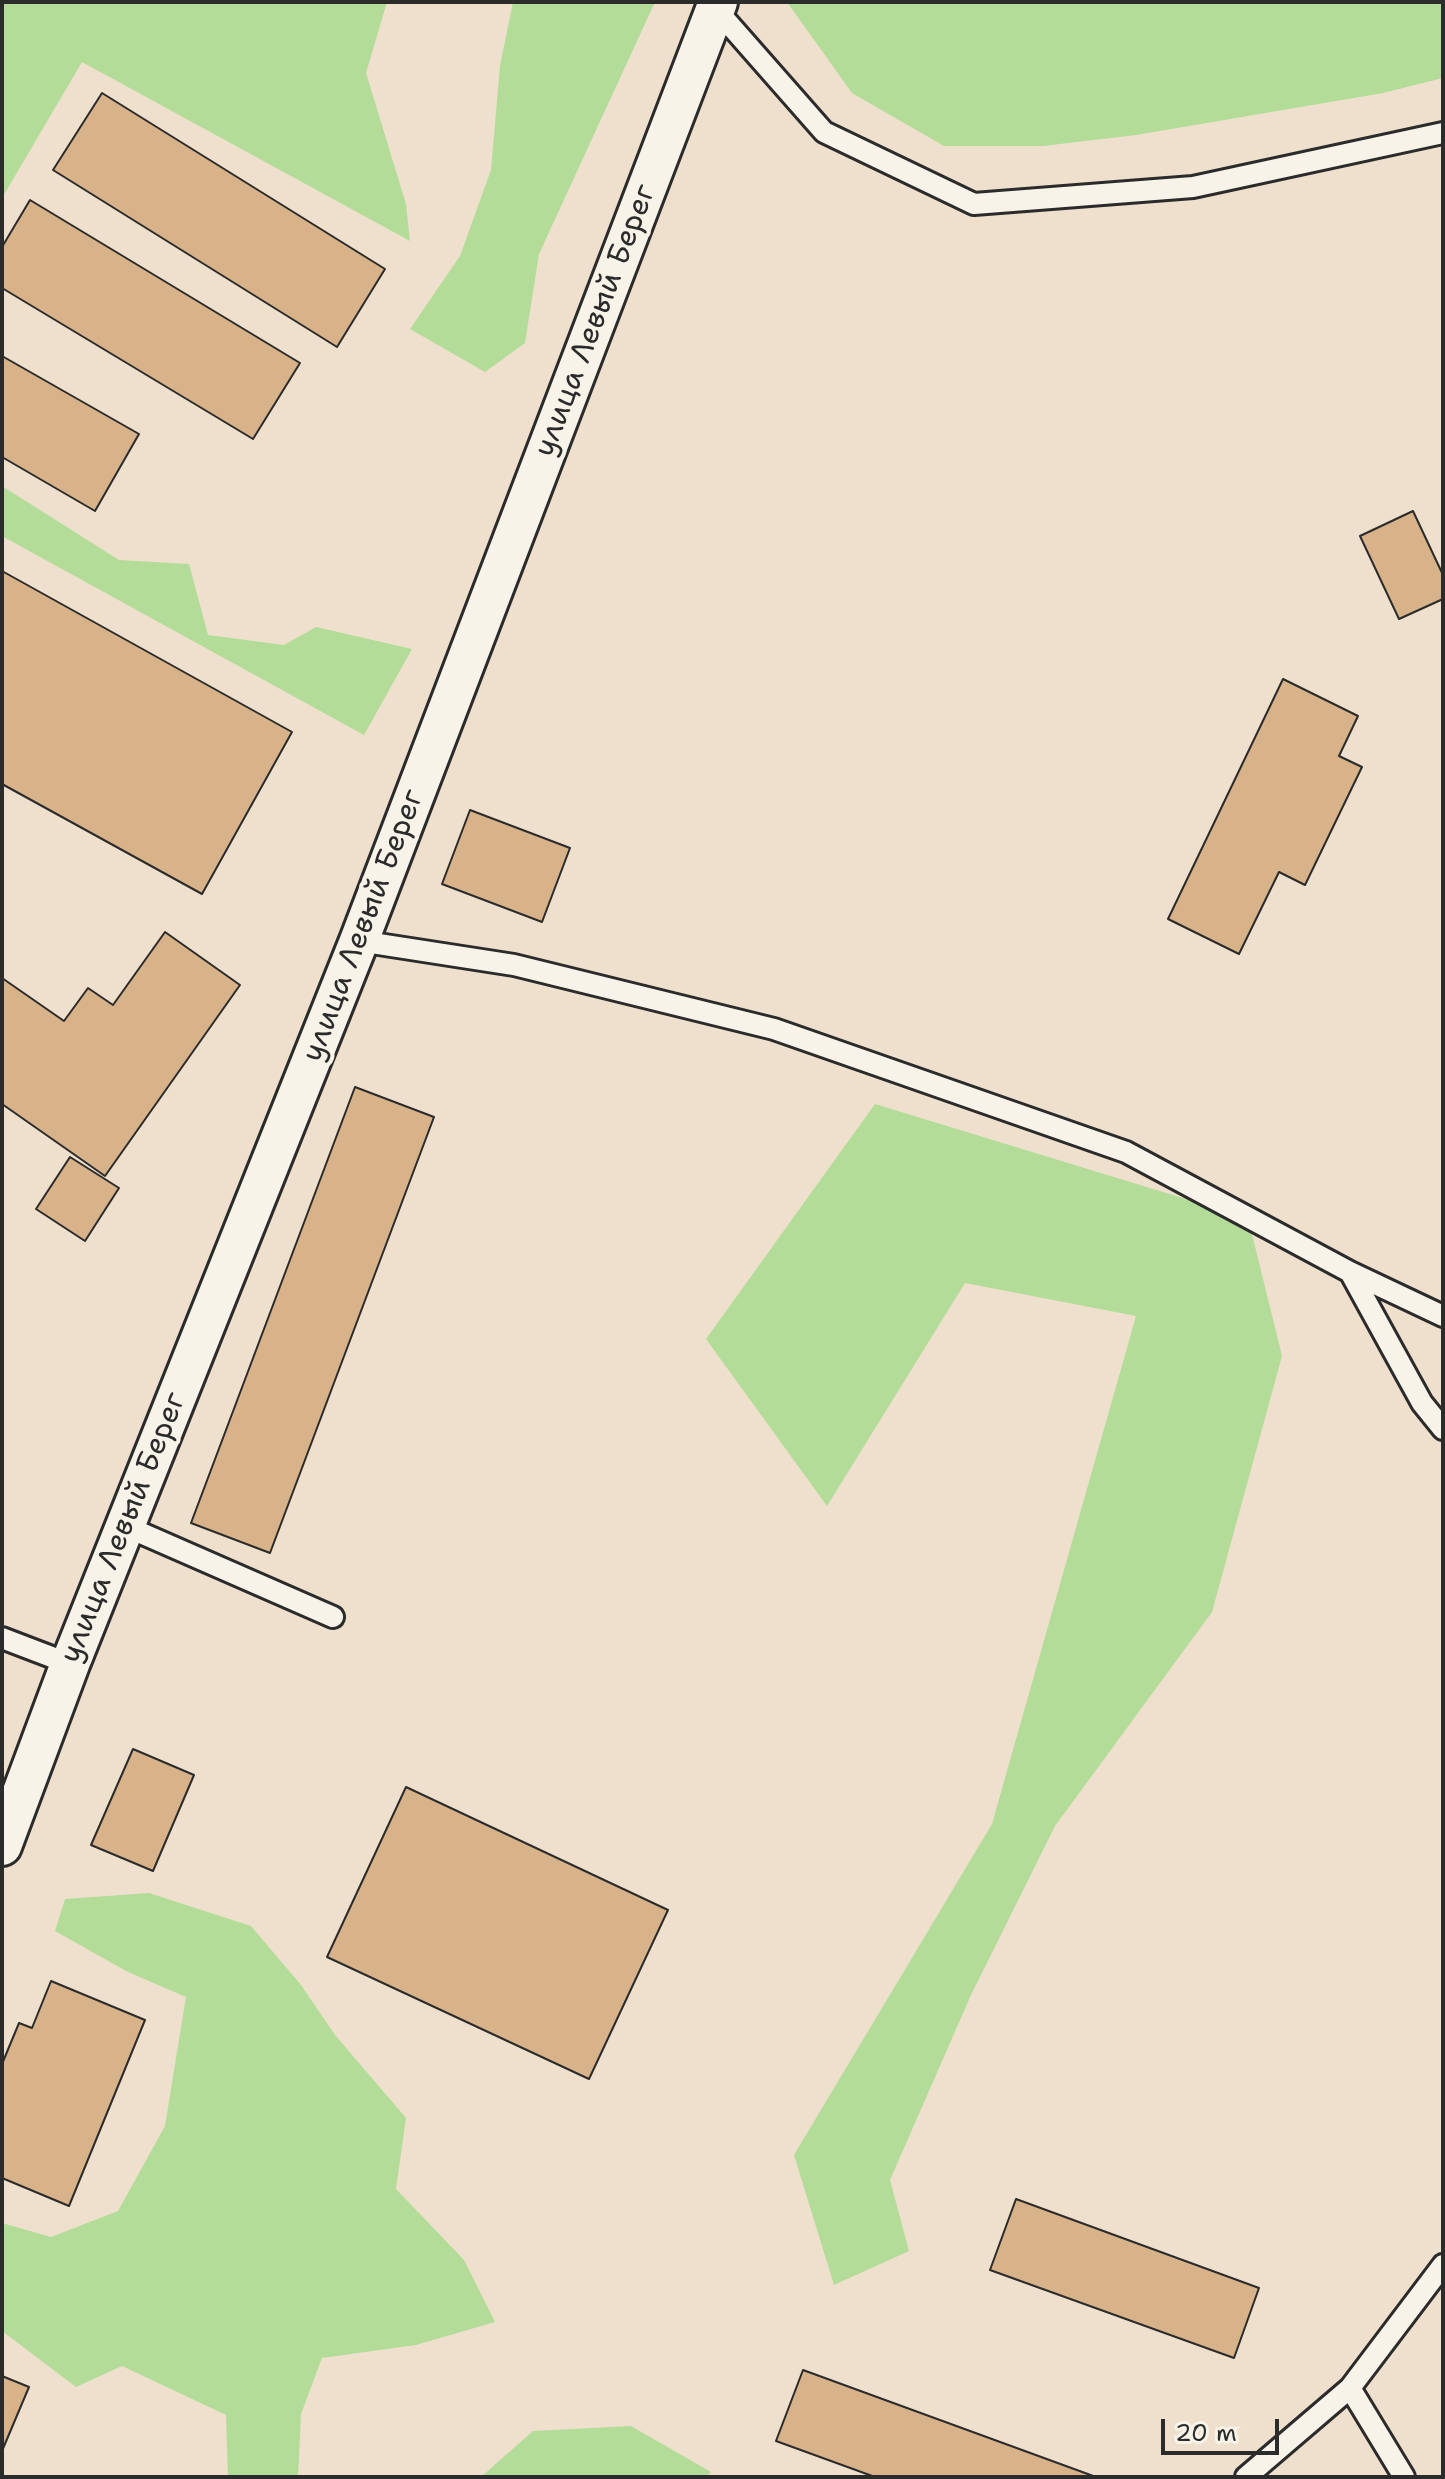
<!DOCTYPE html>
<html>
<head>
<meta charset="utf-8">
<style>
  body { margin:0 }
  #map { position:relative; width:1445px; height:2479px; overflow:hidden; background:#f7f3e8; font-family:"Shantell Sans",sans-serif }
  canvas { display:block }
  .frame { position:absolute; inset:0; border:4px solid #2b2b2b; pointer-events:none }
  .scale { position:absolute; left:1161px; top:2419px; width:118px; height:36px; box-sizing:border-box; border:4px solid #2b2b2b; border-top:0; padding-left:10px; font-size:24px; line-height:28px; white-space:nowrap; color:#2b2b2b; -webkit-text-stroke:6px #f7f3e8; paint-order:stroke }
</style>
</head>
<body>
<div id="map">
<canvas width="1445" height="2479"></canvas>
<div class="frame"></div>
<div class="scale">20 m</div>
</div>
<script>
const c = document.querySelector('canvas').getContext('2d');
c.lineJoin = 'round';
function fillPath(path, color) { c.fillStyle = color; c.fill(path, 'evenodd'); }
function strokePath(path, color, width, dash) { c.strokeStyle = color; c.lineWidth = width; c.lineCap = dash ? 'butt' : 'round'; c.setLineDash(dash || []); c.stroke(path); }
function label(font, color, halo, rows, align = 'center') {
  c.font = font + ' "Shantell Sans",sans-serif'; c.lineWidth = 8; c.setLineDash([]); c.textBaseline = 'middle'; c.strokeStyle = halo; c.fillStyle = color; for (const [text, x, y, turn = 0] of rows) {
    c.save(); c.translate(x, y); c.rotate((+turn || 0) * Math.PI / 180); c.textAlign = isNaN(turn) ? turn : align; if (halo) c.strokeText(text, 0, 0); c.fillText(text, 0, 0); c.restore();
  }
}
fillPath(new Path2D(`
  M2 2H1443V2477H2Z`), '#eee0cc');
fillPath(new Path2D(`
  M2 2H387L366 73 406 204 410 241 82 62 2 198Z
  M513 2H655L539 254 525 343 485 372 410 329 460 256 491 170 500 66Z
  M787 2H1443V78L1383 93 1136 135 1043 146H944L852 93Z
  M2 486 119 560 189 564 208 635 284 645 316 627 412 649 364 735 2 536Z
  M875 1104 1248 1218 1282 1356 1212 1612 1055 1826 971 1995 890 2180 909 2251 834 2285 794 2155 992 1824 1136 1316 965 1283 827 1506 706 1339Z
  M149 1893 251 1926 301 1985 335 2035 406 2118 396 2189 464 2260 495 2322 416 2345 322 2358 301 2414 298 2477H228L226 2415 122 2366 76 2387 2 2331V2223L51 2237 118 2211 165 2126 186 1997 128 1972 55 1931 65 1899Z
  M631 2426 711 2472 706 2477H481L533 2431Z`), '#b3dc99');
const building = new Path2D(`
  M102 93 385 269 337 347 53 170Z
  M30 200 300 363 253 439 2 288V247Z
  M2 356 139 434 95 511 2 457Z
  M1413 511 1443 575V599L1399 619 1360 536Z
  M2 571 292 732 202 894 2 784Z
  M1283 679 1358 716 1339 756 1362 767 1305 885 1279 872 1239 954 1168 919Z
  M470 810 570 848 542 922 442 884Z
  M165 932 240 985 105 1176 2 1104V978L64 1021 88 988 113 1005Z
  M355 1087 434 1117 270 1553 191 1523Z
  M70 1157 119 1188 85 1241 36 1209Z
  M133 1749 194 1775 153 1871 91 1845Z
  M406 1787 668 1910 589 2079 327 1957Z
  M51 1981 145 2020 69 2206 2 2178V2064L19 2023 32 2028Z
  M1016 2199 1259 2288 1234 2358 990 2270Z
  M803 2370 1096 2477H875L776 2441Z
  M2 2376 29 2387 2 2451Z`);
fillPath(building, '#d8b289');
strokePath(building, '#2b2b2b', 2);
const service = new Path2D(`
  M715 8 824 132 974 204 1193 187 1443 133
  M359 941 514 965 774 1029 1126 1152 1350 1272 1443 1316
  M1350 1272 1422 1403 1443 1429
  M125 1526 333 1617
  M2 1638 70 1664
  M1350 2388 1404 2477
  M1246 2477 1350 2388 1443 2265`);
const minor = new Path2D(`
  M2 1846 70 1664 359 941 718 2`);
strokePath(service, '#2b2b2b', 26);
strokePath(minor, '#2b2b2b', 44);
strokePath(service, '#f7f3e8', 20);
strokePath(minor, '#f7f3e8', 38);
label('30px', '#2b2b2b', '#f7f3e8', [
  ["улица Левый Берег",596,321,-69],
  ["улица Левый Берег",364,926,-69],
  ["улица Левый Берег",124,1528,-68]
]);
</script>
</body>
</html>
